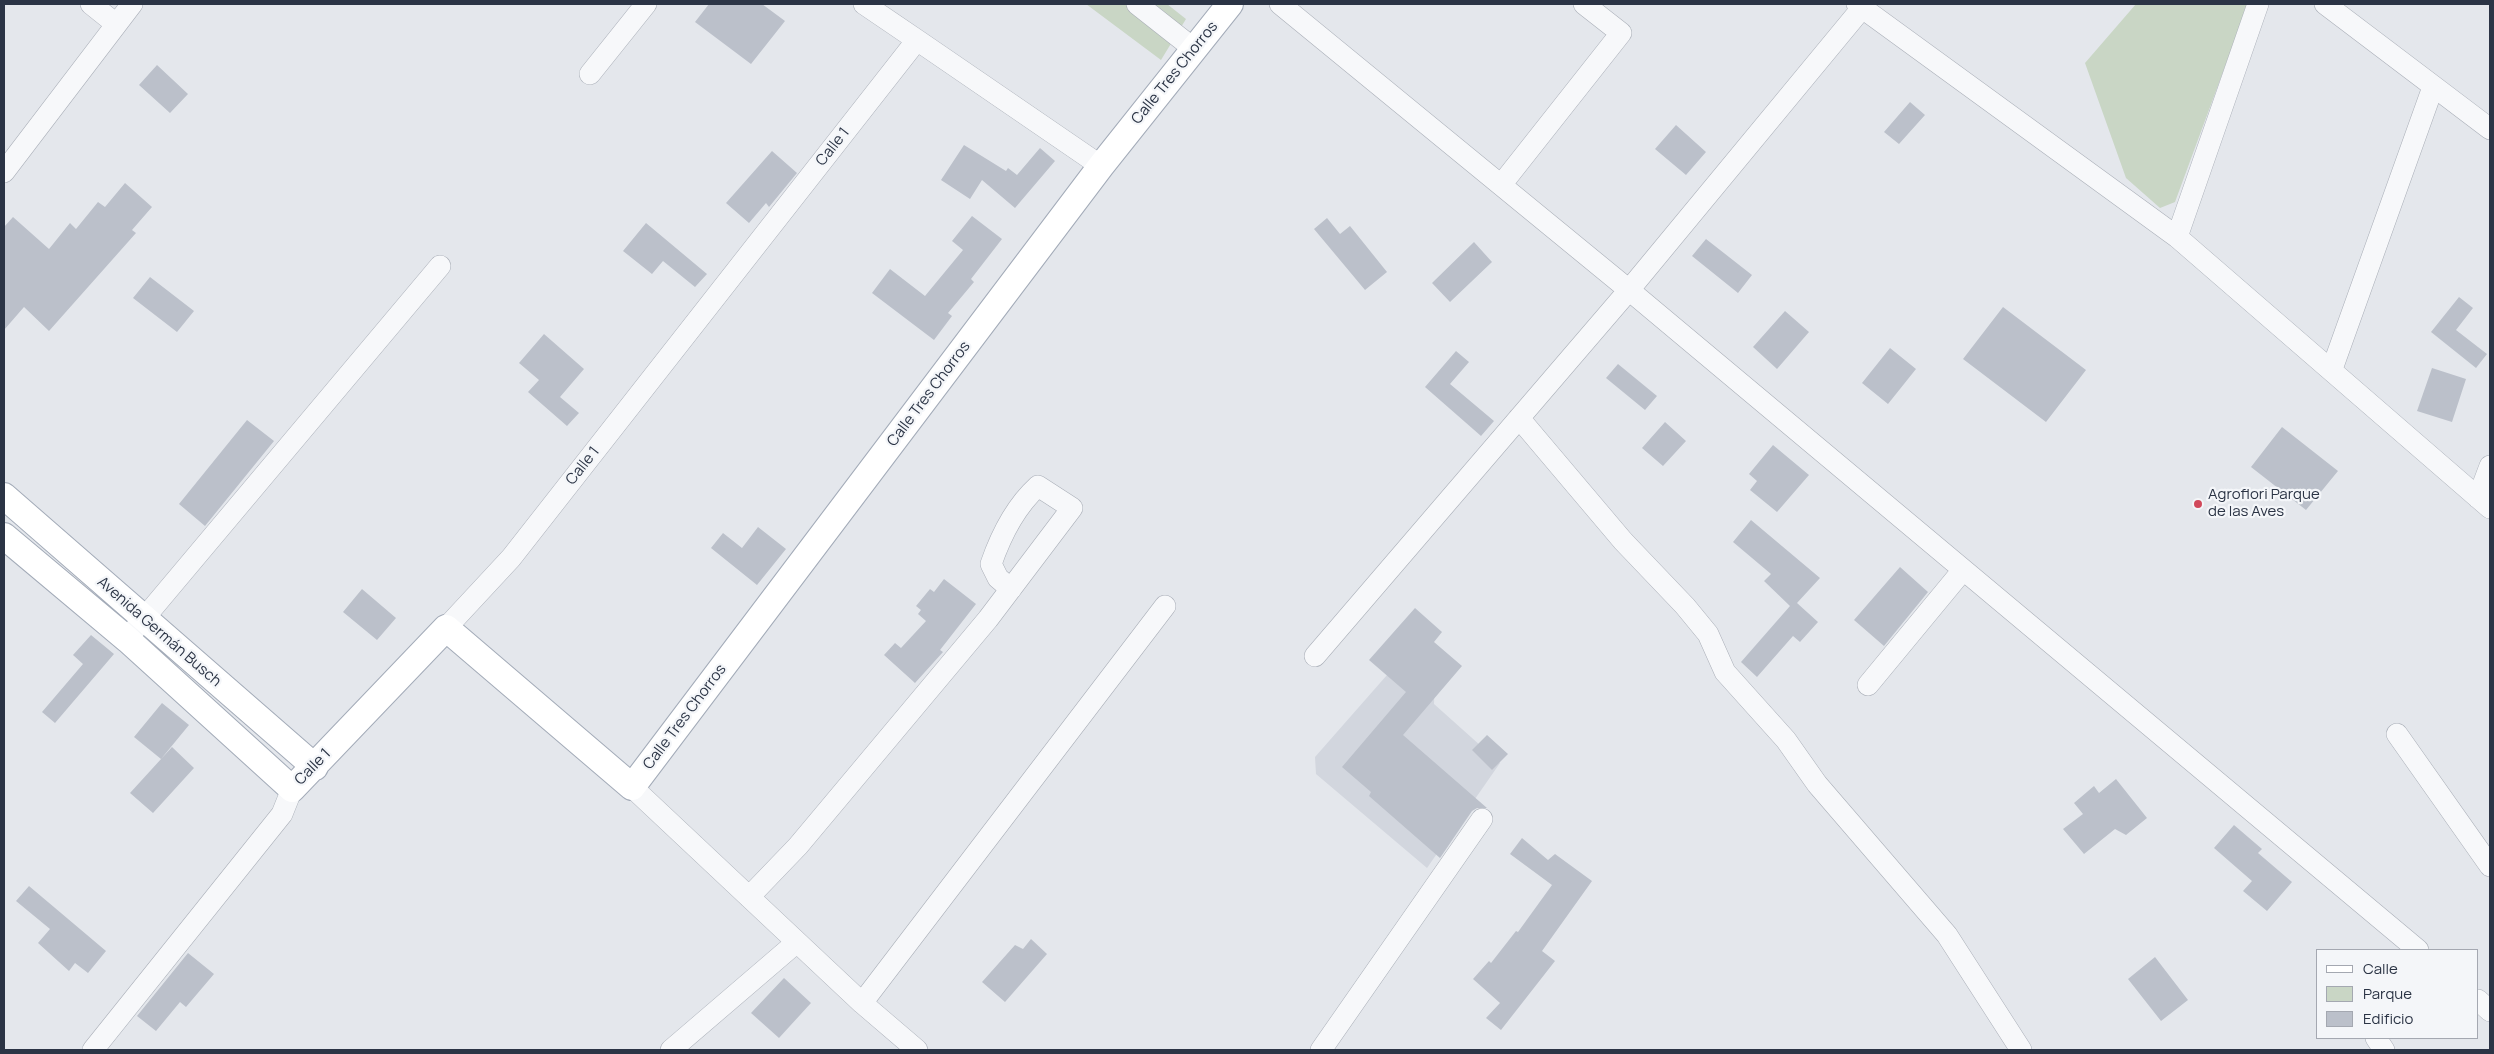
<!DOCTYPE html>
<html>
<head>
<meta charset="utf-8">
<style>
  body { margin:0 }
  #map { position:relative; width:2494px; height:1054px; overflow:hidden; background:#e4e7ec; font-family:Manrope,sans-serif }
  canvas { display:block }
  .frame { position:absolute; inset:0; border:5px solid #2b3445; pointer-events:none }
  .legend { position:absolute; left:2316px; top:949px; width:162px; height:90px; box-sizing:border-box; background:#f4f6f9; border:1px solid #a4a8b1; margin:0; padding:6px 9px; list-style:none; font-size:15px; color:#2b3445 }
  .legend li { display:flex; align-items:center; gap:10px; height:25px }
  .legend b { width:25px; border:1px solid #a4a8b1 }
</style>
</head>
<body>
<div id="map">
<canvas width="2494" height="1054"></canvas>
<div class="frame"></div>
<ul class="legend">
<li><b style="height:6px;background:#fff"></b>Calle</li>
<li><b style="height:14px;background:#c9d6c5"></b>Parque</li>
<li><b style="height:14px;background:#bbc0ca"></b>Edificio</li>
</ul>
</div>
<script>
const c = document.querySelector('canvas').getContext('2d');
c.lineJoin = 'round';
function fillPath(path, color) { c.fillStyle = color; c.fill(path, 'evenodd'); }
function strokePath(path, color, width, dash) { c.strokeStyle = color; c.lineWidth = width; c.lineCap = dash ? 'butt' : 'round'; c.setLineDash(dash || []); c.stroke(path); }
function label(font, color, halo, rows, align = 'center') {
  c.font = font + ' Manrope,sans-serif'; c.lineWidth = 4.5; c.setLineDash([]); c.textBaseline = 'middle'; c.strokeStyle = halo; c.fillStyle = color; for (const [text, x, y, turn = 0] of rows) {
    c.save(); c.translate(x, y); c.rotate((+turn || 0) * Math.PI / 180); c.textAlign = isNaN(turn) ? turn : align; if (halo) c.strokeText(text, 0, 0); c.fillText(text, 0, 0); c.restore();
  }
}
fillPath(new Path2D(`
  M1416 642 1435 667 1434 704 1500 763 1427 868 1316 774 1315 757Z`), '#d2d6de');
fillPath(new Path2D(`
  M1086 4H1167L1186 19 1161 60Z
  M2136 4H2248L2175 202 2160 208 2126 178 2085 63Z`), '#c9d6c5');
fillPath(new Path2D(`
  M709 4H762L785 21 751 64 695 22Z
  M157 65 188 94 170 113 139 85Z
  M1910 102 1925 115 1899 144 1884 132Z
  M1676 125 1706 152 1686 175 1655 149Z
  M964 145 1006 171 1008 168 1017 175 1040 148 1055 161 1015 208 982 180 970 199 941 180Z
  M772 151 797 173 769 207 766 203 749 223 726 203Z
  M125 183 152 207 132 230 136 233 49 331 24 307 4 330V227L13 217 49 249 70 223 76 229 98 202 105 207Z
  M972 216 1002 239 971 279 974 282 948 313 952 316 934 340 872 293 890 269 925 296 963 250 952 241Z
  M1327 218 1340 234 1350 226 1387 272 1365 290 1314 229Z
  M646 223 707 274 695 287 663 261 652 274 623 251Z
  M1706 239 1752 275 1738 293 1692 256Z
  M1474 242 1492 262 1450 302 1432 283Z
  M150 277 194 311 177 332 133 298Z
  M2459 297 2473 308 2456 330 2487 354 2476 368 2431 332Z
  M2003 307 2086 370 2046 422 1963 359Z
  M1785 311 1809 332 1777 369 1753 347Z
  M544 334 584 369 560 397 579 413 567 426 528 392 539 380 519 363Z
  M1890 348 1916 369 1888 404 1862 383Z
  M1456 351 1469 362 1450 384 1494 421 1481 436 1425 387Z
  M1618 364 1657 396 1645 410 1606 378Z
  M2432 368 2466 379 2452 422 2417 411Z
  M247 420 274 441 205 526 179 504Z
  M1665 422 1686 441 1663 466 1642 448Z
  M2282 427 2338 471 2306 510 2251 467Z
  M1773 445 1809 475 1777 512 1750 490 1757 481 1749 474Z
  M1751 520 1820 578 1797 603 1818 622 1800 642 1793 636 1757 677 1741 662 1790 606 1764 581 1771 574 1733 542Z
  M758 527 786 549 757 585 711 548 723 533 742 548Z
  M1900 567 1928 592 1884 646 1854 620Z
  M944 579 976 604 940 650 943 652 915 683 884 655 895 643 901 648 926 621 918 614 921 610 916 606 930 589 934 592Z
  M362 589 396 618 377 640 343 612Z
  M1415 608 1442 632 1434 642 1462 666 1403 735 1487 808H1477L1472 811 1440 858 1369 796 1371 792 1342 767 1406 692 1369 660Z
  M91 635 114 654 55 723 42 712 83 664 73 655Z
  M162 703 189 725 161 759 134 737Z
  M1487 735 1508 754 1492 770 1472 750Z
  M172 747 194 768 153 813 130 793Z
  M2116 779 2147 818 2126 835 2115 829 2084 854 2063 829 2083 814 2074 803 2094 786 2099 793Z
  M2234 825 2262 849 2258 853 2292 882 2267 911 2243 891 2252 881 2214 848Z
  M1522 838 1548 860 1555 854 1592 881 1542 951 1555 961 1501 1030 1486 1018 1500 1003 1473 979 1489 961 1491 963 1516 931 1518 932 1552 885 1510 854Z
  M29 886 106 951 88 973 75 963 69 971 38 943 50 929 16 901Z
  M1031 939 1047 954 1005 1002 982 982 1015 945 1023 949Z
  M188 953 214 974 186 1007 180 1002 156 1031 137 1016Z
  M2155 957 2188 1000 2161 1021 2128 979Z
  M784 978 811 1003 779 1038 751 1013Z`), '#bbc0ca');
const minor = new Path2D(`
  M91 4 116 24
  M864 4 917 40
  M1137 4 1194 49
  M1280 4 1629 290 2418 950
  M1857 4 2177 237 2490 508
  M2325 4 2490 129
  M590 74 646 4
  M4 172 132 4
  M1501 185 1621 33 1584 4
  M2177 237 2258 4
  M2332 369 2433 87
  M1519 418 1623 541 1685 606 1708 634 1725 672 1786 740 1817 784 1947 935 2021 1050
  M2478 498 2490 466
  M446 628 511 558 917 40 1101 166
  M135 629 440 266
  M1315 656 1629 290 1862 8
  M1868 685 1963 570
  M2397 734 2490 866
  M632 787 862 1003 917 1050
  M749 897 798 846 988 619 1072 508 1038 486C1016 506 1001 535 991 564L998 578 1011 589
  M2478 1000 2490 1011
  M862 1003 1165 606
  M2376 1038 2384 1050
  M93 1050 282 814 292 789
  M671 1050 797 942
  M1321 1050 1482 819`);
const major = new Path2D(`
  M4 496 315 767
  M4 536 128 640 292 789 446 628 632 787 1101 166 1230 4`);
strokePath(minor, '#a9aeb7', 22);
strokePath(major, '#a3abb8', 28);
strokePath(minor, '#f7f8fa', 21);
strokePath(major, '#fff', 26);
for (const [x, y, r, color] of [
  [2198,504,5,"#d1495b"]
]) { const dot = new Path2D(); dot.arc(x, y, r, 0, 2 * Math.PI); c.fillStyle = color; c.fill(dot); strokePath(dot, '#f4f6f9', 2); }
label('15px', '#2b3445', '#f4f6f9', [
  ["Calle Tres Chorros",1175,73,-51],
  ["Calle 1",833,147,-52],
  ["Calle Tres Chorros",929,394,-53],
  ["Calle 1",583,466,-52],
  ["Avenida Germán Busch",159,632,41],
  ["Calle Tres Chorros",685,717,-53],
  ["Calle 1",313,767,-46]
]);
label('15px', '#2b3445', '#f4f6f9', [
  ["Agroflori Parque",2208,495],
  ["de las Aves",2208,512]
], 'left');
</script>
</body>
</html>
